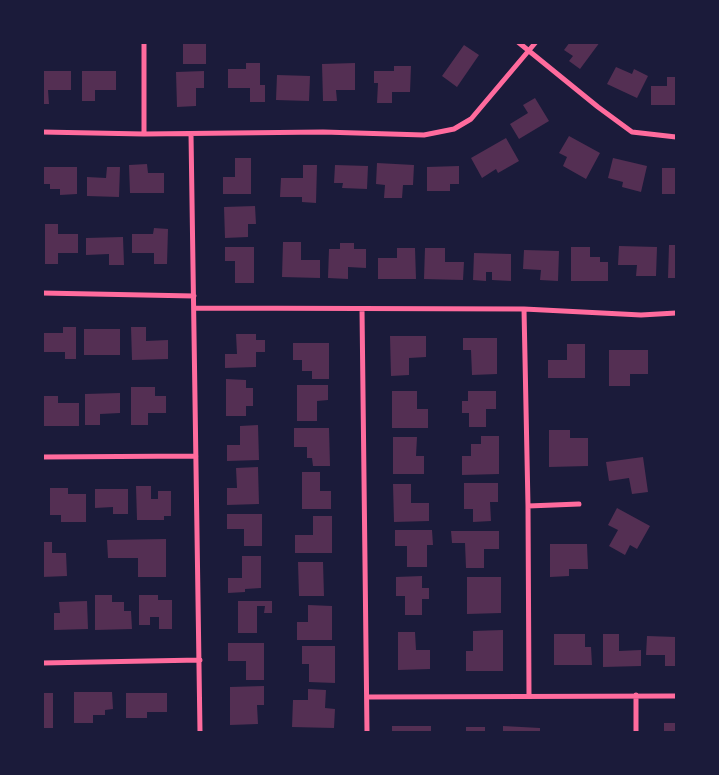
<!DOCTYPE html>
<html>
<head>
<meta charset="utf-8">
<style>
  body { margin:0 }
  #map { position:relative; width:719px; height:775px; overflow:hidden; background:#1b1b3a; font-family:"Fira Sans",sans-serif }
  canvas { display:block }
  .frame { position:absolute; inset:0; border:44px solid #1b1b3a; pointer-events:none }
</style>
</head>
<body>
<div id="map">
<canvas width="719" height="775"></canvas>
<div class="frame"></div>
</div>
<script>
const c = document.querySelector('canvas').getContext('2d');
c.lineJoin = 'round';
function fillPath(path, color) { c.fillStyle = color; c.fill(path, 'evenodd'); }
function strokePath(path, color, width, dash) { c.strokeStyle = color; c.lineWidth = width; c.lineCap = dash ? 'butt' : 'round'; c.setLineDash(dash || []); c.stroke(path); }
fillPath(new Path2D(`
  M183 42H206V64H183Z
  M570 42H600L580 69 569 61 573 56 564 50Z
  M464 45 479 55 457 87 442 76Z
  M246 63H260V85H265V102H250V88H228V69H246Z
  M355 63V90H336L337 101H323L322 64Z
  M394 66H411L410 92H392V103H377L378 83H374V71H394Z
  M616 67 632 74 634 69 648 76 637 98 607 84Z
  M42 71H71V90H48L49 104H42Z
  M82 71H116V90H95V101H82Z
  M204 71V88H196V106L177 107 176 72Z
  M277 75 310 76 309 101 276 100Z
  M667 77H676V105H651V86H667Z
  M535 98 549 121 519 139 510 124 528 113 523 105Z
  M569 136 600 153 586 179 563 166 567 157 559 153Z
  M506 138 519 161 498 173 496 169 482 178 471 158Z
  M235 158H251V194H223V177H235Z
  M613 158 647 166 641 192 622 187 623 182 608 178Z
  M377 163 414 165 413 185H403L402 198H384L385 185 376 184Z
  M147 164 148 173H164V193H130L129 165Z
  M303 165H317L316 203 302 202V197H280L281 178H303Z
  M335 165 368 166 367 189 342 188 343 183H334Z
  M459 166V184H450V191H427V167Z
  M43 167H77V194L60 195V189H50V184H43Z
  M107 167H120L119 197 87 196V177L106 178Z
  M662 168H676L675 194H662Z
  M255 206 256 224H248V237L225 238 224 207Z
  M45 224H58V234H78V253H58V264H45Z
  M154 228 168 229 167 264H154V253H132V234H153Z
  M123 237 124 265H109V254L86 255V238Z
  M283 242H301V260H320V278L282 277Z
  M340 243H354V249H366V268L348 267V279L328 278 329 249H340Z
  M669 245H676V278H668Z
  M619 246 657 247 656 276H636L637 265H618Z
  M225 247H254V283H235V261H225Z
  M571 247H590V257H600V262H608V281H571Z
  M397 248H415L416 279H378V258H397Z
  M425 248H445V262H464L463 280 424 279Z
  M524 250 559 251 558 281 540 280 541 270 523 269Z
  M474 253 511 254V281L492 280V272H486V281L473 280Z
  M63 327H76V359H65V352H42V333H63Z
  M131 327H146V341L168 340V359L132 360Z
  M84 329H120V355H84Z
  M236 334H256V340H265V352H256V367L225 368V354H237Z
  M390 336H426V357L409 358V375L391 376Z
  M463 338H497V374L472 375 471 350H463Z
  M293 343H329V379H312V371H302V360H293Z
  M567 344H585V378H548V360H567Z
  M609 350H648V374H630V386H609Z
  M226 379 246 380V388H253V406H246V416H226Z
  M297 385H328V400L317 401V421H297Z
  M131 387H155V396H166V413H148V425H131Z
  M392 391H417V409H428V428H392Z
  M468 391H496V409H486V427H469V413H462V401H468Z
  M120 393V413L100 414V425H85V394Z
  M42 396H58V403H79V426H42Z
  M258 425 259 460 227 461V445H240V426Z
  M294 428H329L330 466H313L312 458H307V447H294Z
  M549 430H570V438H588V466L549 467Z
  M481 436H499V474L462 475V456H471V444H481Z
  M393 437H417L416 456H424V474H393Z
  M643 457 648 492 632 494 629 478 609 481 606 462Z
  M258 467 259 504 227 505V488H237L236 468Z
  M302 472H320V491H331V509H302Z
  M464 483H498V502H490L491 521 473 522V509H464Z
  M393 484H411V503H429V521L394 522Z
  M136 486H151V499H158V491H171V516H164V520H137Z
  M50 488H68V494H86V522H61V515H50Z
  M95 489H128V514H113V507L95 508Z
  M617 508 650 526 637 549 630 545 625 555 609 546 618 530 608 525Z
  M227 514H262V546H244V529H227Z
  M313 516H332V553H295V535H313Z
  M395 530H432L433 545H427V567H407V546H395Z
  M451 531H499V549H484V568H466L465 543H452Z
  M166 539V577H138V558H108L107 540Z
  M42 542H52V553H66L67 576 42 577Z
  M550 544H587L588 569H569V576L550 577Z
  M242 556H261V588L245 589V592L228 593V578H242Z
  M298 562H323L324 596H299Z
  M422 576V588H429V599H422V615H405V596H396V577Z
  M467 577H501V613L467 614Z
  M95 595H112V602H124V611H131L132 629 95 630Z
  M139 595H158V600H172V629H159V617H150V625H139Z
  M87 601 88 629 54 630V613H60L59 602Z
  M238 601H272V613H264L265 606H257V633H238Z
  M308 605 332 606V640H297V622H308Z
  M503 630V671H466V651H473V631Z
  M398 632H415L416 650H430V669L398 670Z
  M554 634H585V647H591L592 665H554Z
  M603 634H619V651L641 650V666L603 667Z
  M647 636 676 637V666H665V655H646Z
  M228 643H264V680H246V661H228Z
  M302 646H335V683L309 682V664H302Z
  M264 686V705H257L258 724 230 725V687Z
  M308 689 326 690 325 708 335 709 334 728 292 727 293 700H308Z
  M74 692H112L113 709 105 710V715H93V723H74Z
  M42 693H53V728H42Z
  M126 693H167V712H147V718H126Z
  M664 723H676V732H664Z
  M392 726H431V732H392Z
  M503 726 540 728V732H503Z
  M466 727H485V732H466Z`), '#542f53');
strokePath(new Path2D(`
  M144 42V134
  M518 42 598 107 632 132 676 137
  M42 132 144 134 323 132 424 135 454 129 471 119 536 42
  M191 134 200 732
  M42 293 194 296
  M194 308 524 309 641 315 676 313
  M362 309 367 732
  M524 309 528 506 529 695
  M42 457 196 456
  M528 506 579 504
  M42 663 200 660
  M636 695V732
  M367 697 676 696`), '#ff6b9d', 5);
</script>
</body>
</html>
